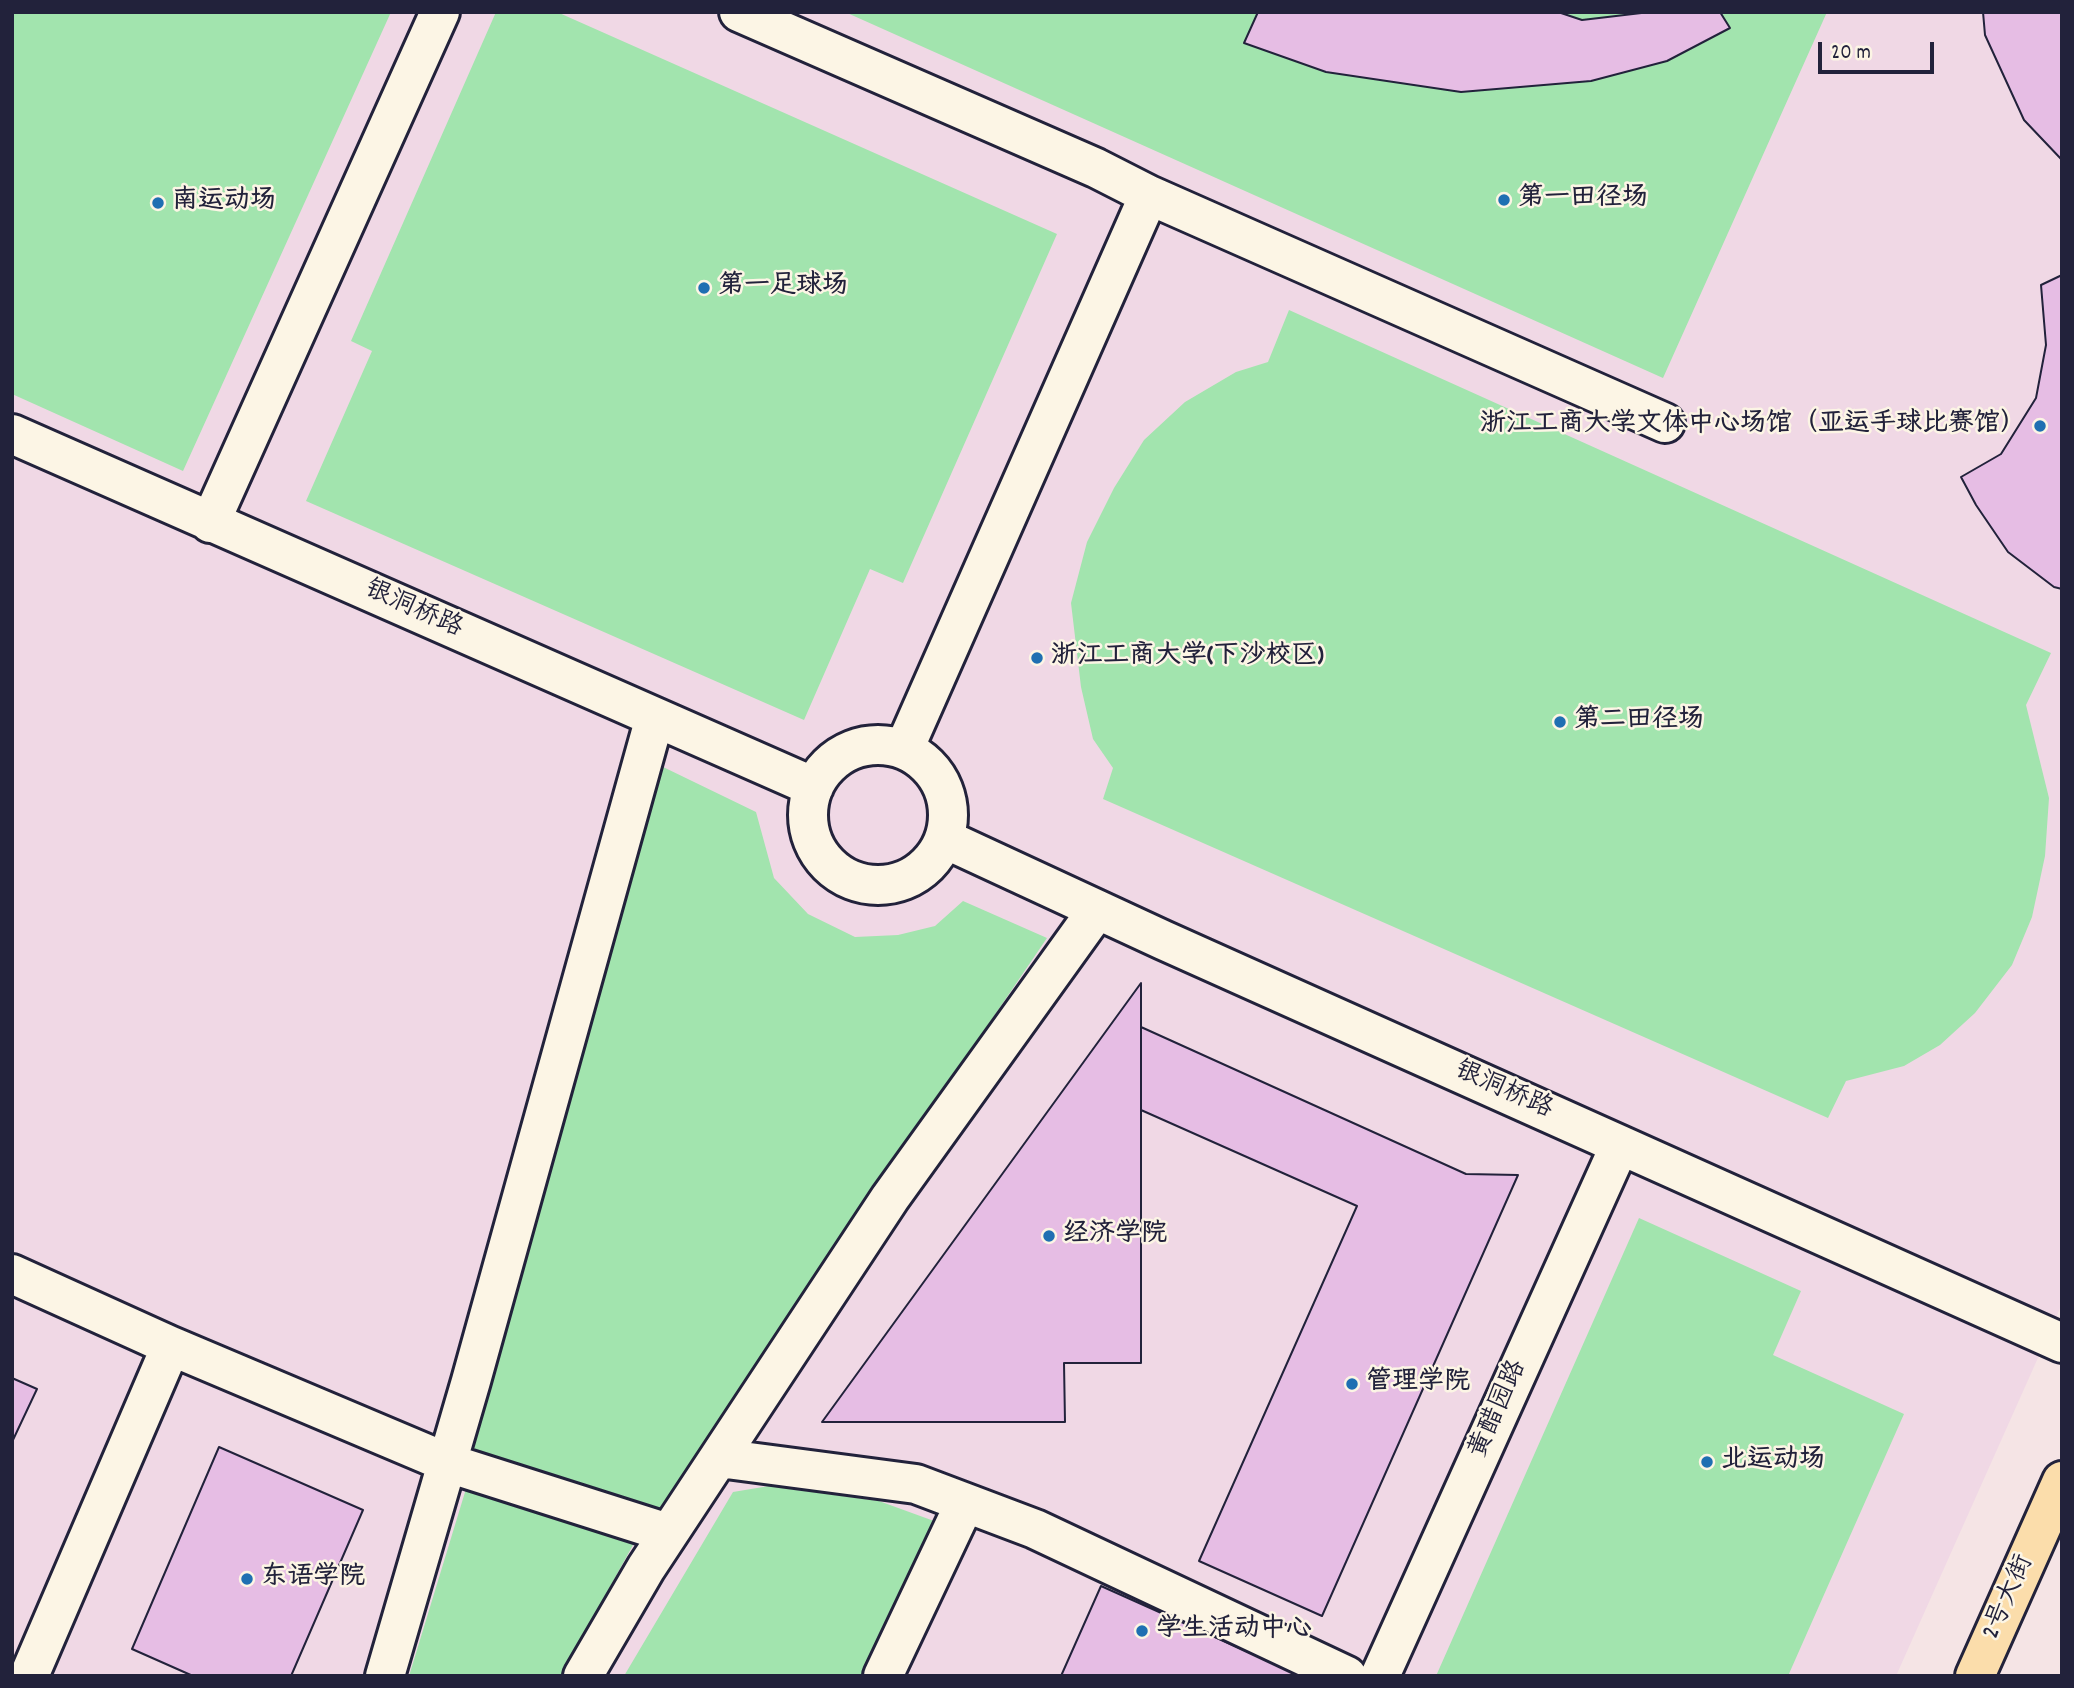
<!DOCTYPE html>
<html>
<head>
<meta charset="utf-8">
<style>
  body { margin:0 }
  #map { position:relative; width:2074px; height:1688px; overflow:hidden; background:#f5e4e5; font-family:Dekko,sans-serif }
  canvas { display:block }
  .frame { position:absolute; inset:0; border:14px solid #22223b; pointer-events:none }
  .scale { position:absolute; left:1818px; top:42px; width:116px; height:32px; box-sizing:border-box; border:4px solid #22223b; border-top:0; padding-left:9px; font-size:21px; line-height:24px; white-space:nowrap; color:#22223b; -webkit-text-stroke:5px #fcf5e5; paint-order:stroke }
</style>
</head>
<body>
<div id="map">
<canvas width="2074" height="1688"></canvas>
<div class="frame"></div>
<div class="scale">20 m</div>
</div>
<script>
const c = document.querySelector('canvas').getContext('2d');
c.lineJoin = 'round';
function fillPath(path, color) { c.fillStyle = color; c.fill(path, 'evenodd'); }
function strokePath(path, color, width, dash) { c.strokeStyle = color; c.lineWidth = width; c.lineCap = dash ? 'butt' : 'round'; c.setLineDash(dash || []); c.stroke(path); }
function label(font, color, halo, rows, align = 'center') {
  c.font = font + ' Dekko,"LXGW WenKai TC",sans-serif'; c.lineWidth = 5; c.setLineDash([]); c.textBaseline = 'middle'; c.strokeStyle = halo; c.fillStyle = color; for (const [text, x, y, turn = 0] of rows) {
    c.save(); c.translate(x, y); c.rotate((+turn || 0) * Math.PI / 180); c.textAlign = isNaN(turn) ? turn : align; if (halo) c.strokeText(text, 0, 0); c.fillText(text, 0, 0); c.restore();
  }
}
fillPath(new Path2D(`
  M12 12H2062V1304L1896 1676H12Z`), '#f0d8e5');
fillPath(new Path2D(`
  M12 12H391L183 471 12 394Z
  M496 12H557L1057 234 903 583 870 569 804 720 306 501 372 351 351 341Z
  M845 12H1827L1663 378Z
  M1289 310 2051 653 2026 705 2049 798 2045 856 2032 917 2012 965 1975 1013 1940 1045 1904 1066 1846 1081 1828 1118 1103 799 1113 768 1093 739 1081 687 1071 603 1087 542 1114 488 1144 440 1185 402 1236 372 1268 362Z
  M659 765 756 812 774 878 808 914 855 937 898 935 935 926 963 901 1047 938 657 1512 470 1453Z
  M1639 1218 1801 1291 1773 1355 1904 1414 1788 1676H1436Z
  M469 1479 639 1534 561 1676H409Z
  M769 1486 879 1501 934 1521 861 1676H624L733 1492Z`), '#a2e4ae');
const building = new Path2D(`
  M1258 12H1558L1582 20 1650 12H1720L1730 28 1667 61 1591 81 1461 92 1326 72 1244 43Z
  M1983 12H2062V160L2024 120 1985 35Z
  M2062 275V589L2054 587 2008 552 1976 505 1961 477 2001 454 2036 398 2046 345 2041 285Z
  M1141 983V1363H1064L1065 1422H822Z
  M1141 1027 1466 1174 1518 1175 1322 1616 1199 1561 1357 1206 1141 1110Z
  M12 1378 37 1389 12 1442Z
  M219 1447 363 1510 291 1676H193L132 1649Z
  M1101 1586 1302 1676H1061Z`);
fillPath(building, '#e6bde4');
strokePath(building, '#22223b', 2);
const minor = new Path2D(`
  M739 12 1096 168 1149 195 1665 423
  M12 434 814 787
  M210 523 440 12
  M808 815a70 70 0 1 1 140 0a70 70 0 1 1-140 0Z
  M904 749 1149 195
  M945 839 1163 940 2062 1343
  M12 1274 171 1346 448 1463 668 1533
  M719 1458 916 1484 1035 1529 1347 1676
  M29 1676 171 1346
  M385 1676 471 1381 655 717
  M583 1676 646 1568 890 1198 1097 910
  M883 1676 965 1503
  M1380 1676 1620 1145`);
const major = new Path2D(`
  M1975 1676 2062 1481`);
strokePath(minor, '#22223b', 44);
strokePath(major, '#22223b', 44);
strokePath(minor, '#fcf5e5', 38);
strokePath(major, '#fbddab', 38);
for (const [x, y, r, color] of [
  [1504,200,7,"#1f6fb2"],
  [158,203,7,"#1f6fb2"],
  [704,288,7,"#1f6fb2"],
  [2040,426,7,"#1f6fb2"],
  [1037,658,7,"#1f6fb2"],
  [1560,722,7,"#1f6fb2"],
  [1049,1236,7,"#1f6fb2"],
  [1352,1384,7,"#1f6fb2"],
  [1707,1462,7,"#1f6fb2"],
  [247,1579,7,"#1f6fb2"],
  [1142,1631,7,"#1f6fb2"]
]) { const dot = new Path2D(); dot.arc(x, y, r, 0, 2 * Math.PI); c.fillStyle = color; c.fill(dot); strokePath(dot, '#fcf5e5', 2.5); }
label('bold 26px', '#22223b', '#fcf5e5', [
  ["第一田径场",1518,200],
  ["南运动场",172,203],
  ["第一足球场",718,288],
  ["浙江工商大学文体中心场馆（亚运手球比赛馆）",2026,426,"right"],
  ["浙江工商大学(下沙校区)",1051,658],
  ["第二田径场",1574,722],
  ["经济学院",1063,1236],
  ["管理学院",1366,1384],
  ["北运动场",1721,1462],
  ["东语学院",261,1579],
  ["学生活动中心",1156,1631]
], 'left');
label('26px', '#22223b', '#fcf5e5', [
  ["银洞桥路",413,611,24],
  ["银洞桥路",1503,1092,24],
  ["黄醋园路",1500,1410,-66],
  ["2号大街",2010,1598,-66]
]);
</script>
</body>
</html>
